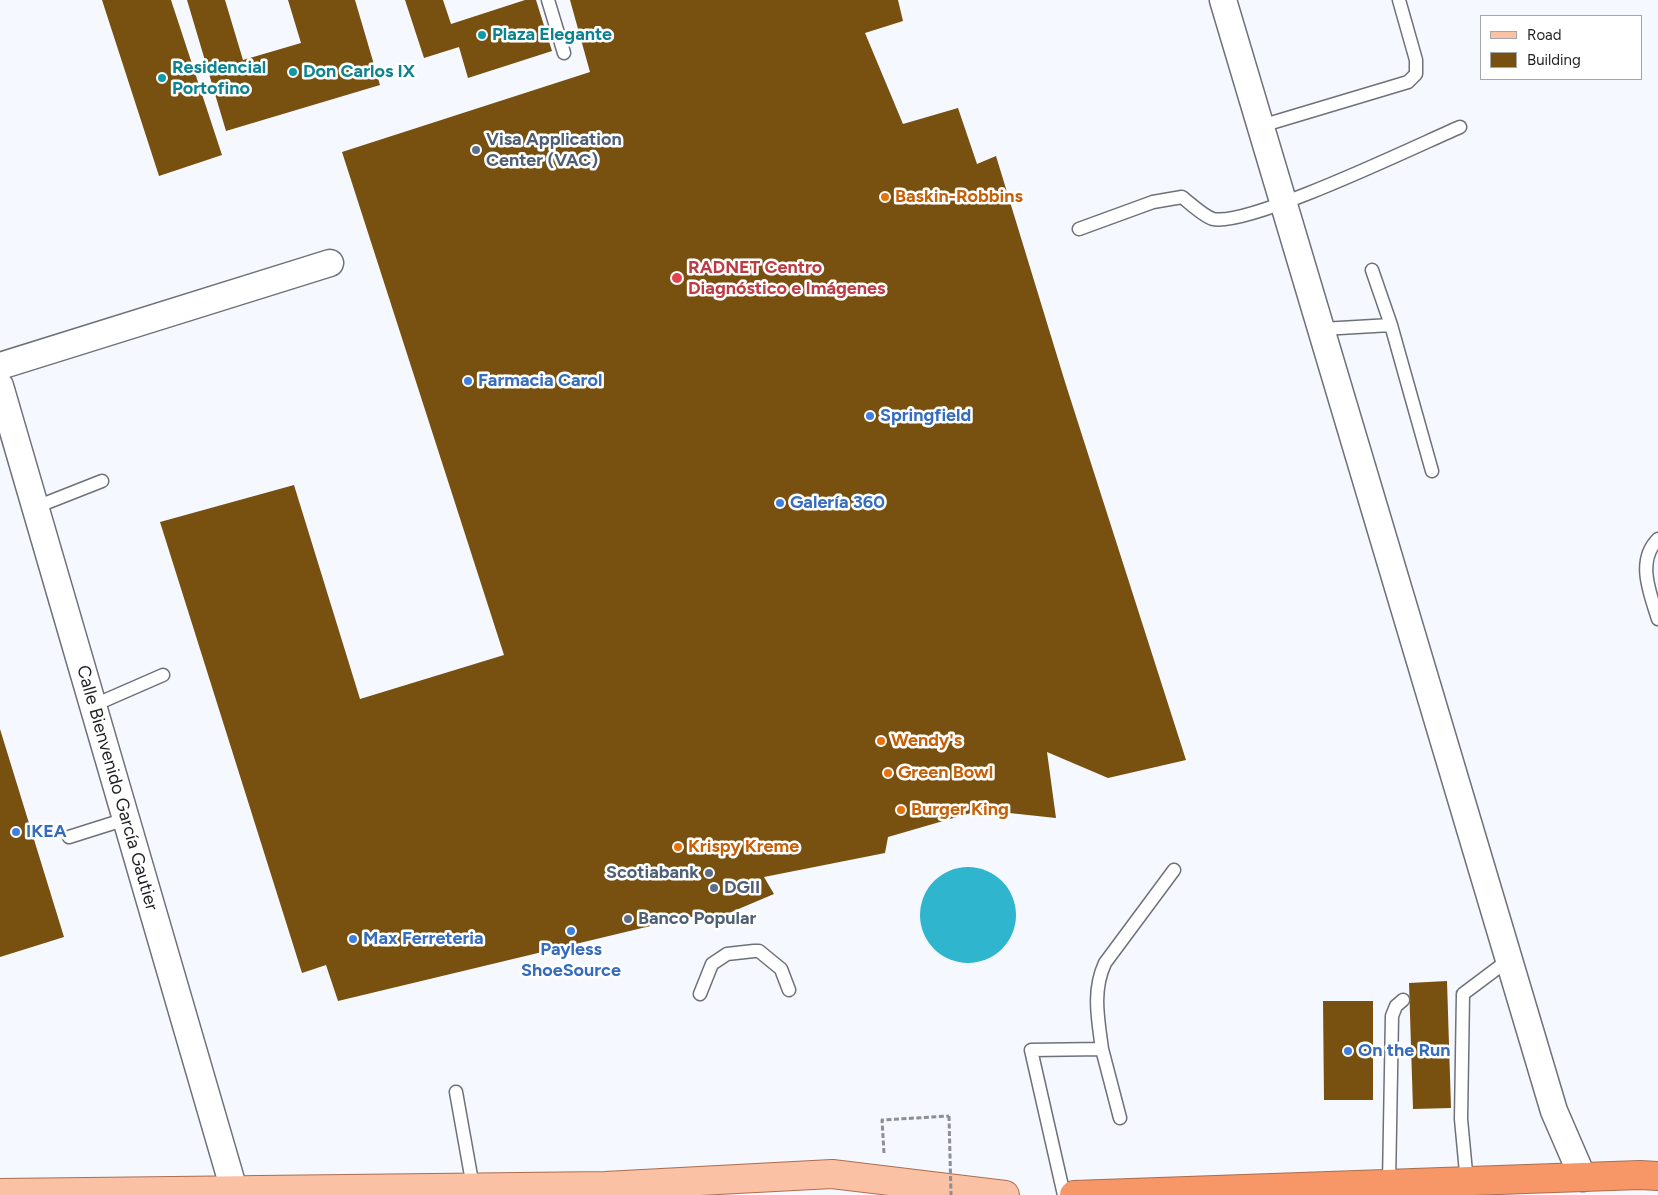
<!DOCTYPE html>
<html>
<head>
<meta charset="utf-8">
<style>
  body { margin:0 }
  #map { position:relative; width:1658px; height:1195px; overflow:hidden; background:#f5f8fe; font-family:Figtree,sans-serif }
  canvas { display:block }
  .legend { position:absolute; left:1480px; top:15px; width:162px; height:65px; box-sizing:border-box; background:#fff; border:1px solid #a5a6a7; margin:0; padding:6px 9px; list-style:none; font-size:15px; color:#1f2023 }
  .legend li { display:flex; align-items:center; gap:10px; height:25px }
  .legend b { width:25px; border:1px solid #a5a6a7 }
</style>
</head>
<body>
<div id="map">
<canvas width="1658" height="1195"></canvas>
<ul class="legend">
<li><b style="height:6px;background:#fac1a4"></b>Road</li>
<li><b style="height:14px;background:#78500f"></b>Building</li>
</ul>
</div>
<script>
const c = document.querySelector('canvas').getContext('2d');
c.lineJoin = 'round';
function fillPath(path, color) { c.fillStyle = color; c.fill(path, 'evenodd'); }
function strokePath(path, color, width, dash) { c.strokeStyle = color; c.lineWidth = width; c.lineCap = dash ? 'butt' : 'round'; c.setLineDash(dash || []); c.stroke(path); }
function label(font, color, halo, rows, align = 'center') {
  c.font = font + ' Figtree,sans-serif'; c.lineWidth = 5; c.setLineDash([]); c.textBaseline = 'middle'; c.strokeStyle = halo; c.fillStyle = color; for (const [text, x, y, turn = 0] of rows) {
    c.save(); c.translate(x, y); c.rotate((+turn || 0) * Math.PI / 180); c.textAlign = isNaN(turn) ? turn : align; if (halo) c.strokeText(text, 0, 0); c.fillText(text, 0, 0); c.restore();
  }
}
fillPath(new Path2D(`
  M920 915a48 48 0 1 1 96 0a48 48 0 1 1-96 0Z`), '#2fb6ce');
fillPath(new Path2D(`
  M102 0H171L222 155 159 176Z
  M187 0H225L243 60 301 43 288 0H355L380 85 226 131Z
  M405 0H443L451 24 525 0H536L552 51 468 78 459 47 424 58Z
  M570 0H898L903 21 865 33 903 124 958 108 977 164 996 156 1065 382 1186 760 1108 778 1047 752 1056 818 981 810 888 837 885 853 764 877 774 894 722 916 688 917 338 1001 326 965 302 973 160 522 294 485 360 699 504 655 342 152 590 72Z
  M0 729 64 937 0 957Z
  M1447 981 1451 1108 1413 1109 1409 983Z
  M1323 1001H1373V1100H1324Z`), '#78500f');
const lane = new Path2D(`
  M548 0 564 53
  M1261 126 1408 82 1416 74V60L1399 0
  M1079 229 1153 202 1182 197C1190 203 1203 216 1213 219 1249 227 1418 145 1460 127
  M1372 270 1391 325
  M1322 329 1391 325 1432 471
  M36 507 102 481
  M1658 539C1636 561 1650 593 1658 619
  M92 706 163 675
  M69 837 126 819
  M700 994 712 964 727 954 754 951H759L781 969 789 990
  M1102 1049 1120 1118
  M456 1092 473 1187
  M1389 1183 1392 1016 1396 1006 1403 1000
  M1467 1183 1461 1119 1463 994 1511 958
  M1064 1195 1031 1050 1102 1049C1098 1019 1092 991 1105 963L1174 870`);
const street = new Path2D(`
  M1223 0 1554 1111 1583 1178
  M0 366 330 263
  M0 386 234 1190`);
const primary = new Path2D(`
  M0 1193 605 1186 832 1174 1005 1195`);
const highway = new Path2D(`
  M1074 1195 1640 1175 1658 1176`);
strokePath(lane, '#6e7178', 15);
strokePath(street, '#6e7178', 29);
strokePath(primary, '#ab6d4f', 30);
strokePath(highway, '#ab6d4f', 30);
strokePath(new Path2D(`
  M884 1153 882 1120 949 1116`), '#8c8e93', 3, [5, 2.5]);
strokePath(lane, '#fff', 12);
strokePath(street, '#fff', 26);
strokePath(primary, '#fac1a4', 28);
strokePath(highway, '#f79767', 28);
strokePath(new Path2D(`
  M949 1116 951 1195`), '#8c8e93', 3, [5, 2.5]);
for (const [x, y, r, color] of [
  [482,35,5,"#0f9aa8"],
  [293,72,5,"#0f9aa8"],
  [162,78,5,"#0f9aa8"],
  [476,150,5,"#5c6f8a"],
  [885,197,5,"#e8710a"],
  [677,278,6,"#e0444e"],
  [468,381,5,"#3f7fe0"],
  [870,416,5,"#3f7fe0"],
  [780,503,5,"#3f7fe0"],
  [881,741,5,"#e8710a"],
  [888,773,5,"#e8710a"],
  [901,810,5,"#e8710a"],
  [16,832,5,"#3f7fe0"],
  [678,847,5,"#e8710a"],
  [709,873,5,"#5c6f8a"],
  [714,888,5,"#5c6f8a"],
  [628,919,5,"#5c6f8a"],
  [571,931,5,"#3f7fe0"],
  [353,939,5,"#3f7fe0"],
  [1348,1051,5,"#3f7fe0"]
]) { const dot = new Path2D(); dot.arc(x, y, r, 0, 2 * Math.PI); c.fillStyle = color; c.fill(dot); strokePath(dot, '#fff', 2); }
label('bold 18px', '#0d838f', '#fff', [
  ["Plaza Elegante",492,35],
  ["Residencial",172,68],
  ["Portofino",172,89],
  ["Don Carlos IX",303,72]
], 'left');
label('bold 18px', '#4e5e75', '#fff', [
  ["Visa Application",486,140],
  ["Center (VAC)",486,161],
  ["Scotiabank",699,873,"right"],
  ["DGII",724,888],
  ["Banco Popular",638,919]
], 'left');
label('bold 18px', '#c56008', '#fff', [
  ["Baskin-Robbins",895,197],
  ["Wendy's",891,741],
  ["Green Bowl",898,773],
  ["Burger King",911,810],
  ["Krispy Kreme",688,847]
], 'left');
label('bold 18px', '#be3a42', '#fff', [
  ["RADNET Centro",688,268],
  ["Diagnóstico e Imágenes",688,289]
], 'left');
label('bold 18px', '#366cbe', '#fff', [
  ["Farmacia Carol",478,381],
  ["Springfield",880,416],
  ["Galería 360",790,503],
  ["IKEA",26,832],
  ["Max Ferreteria",363,939],
  ["Payless",571,950,"center"],
  ["ShoeSource",571,971,"center"],
  ["On the Run",1358,1051]
], 'left');
label('18px', '#1f2023', '#fff', [
  ["Calle Bienvenido García Gautier",117,788,74]
]);
</script>
</body>
</html>
